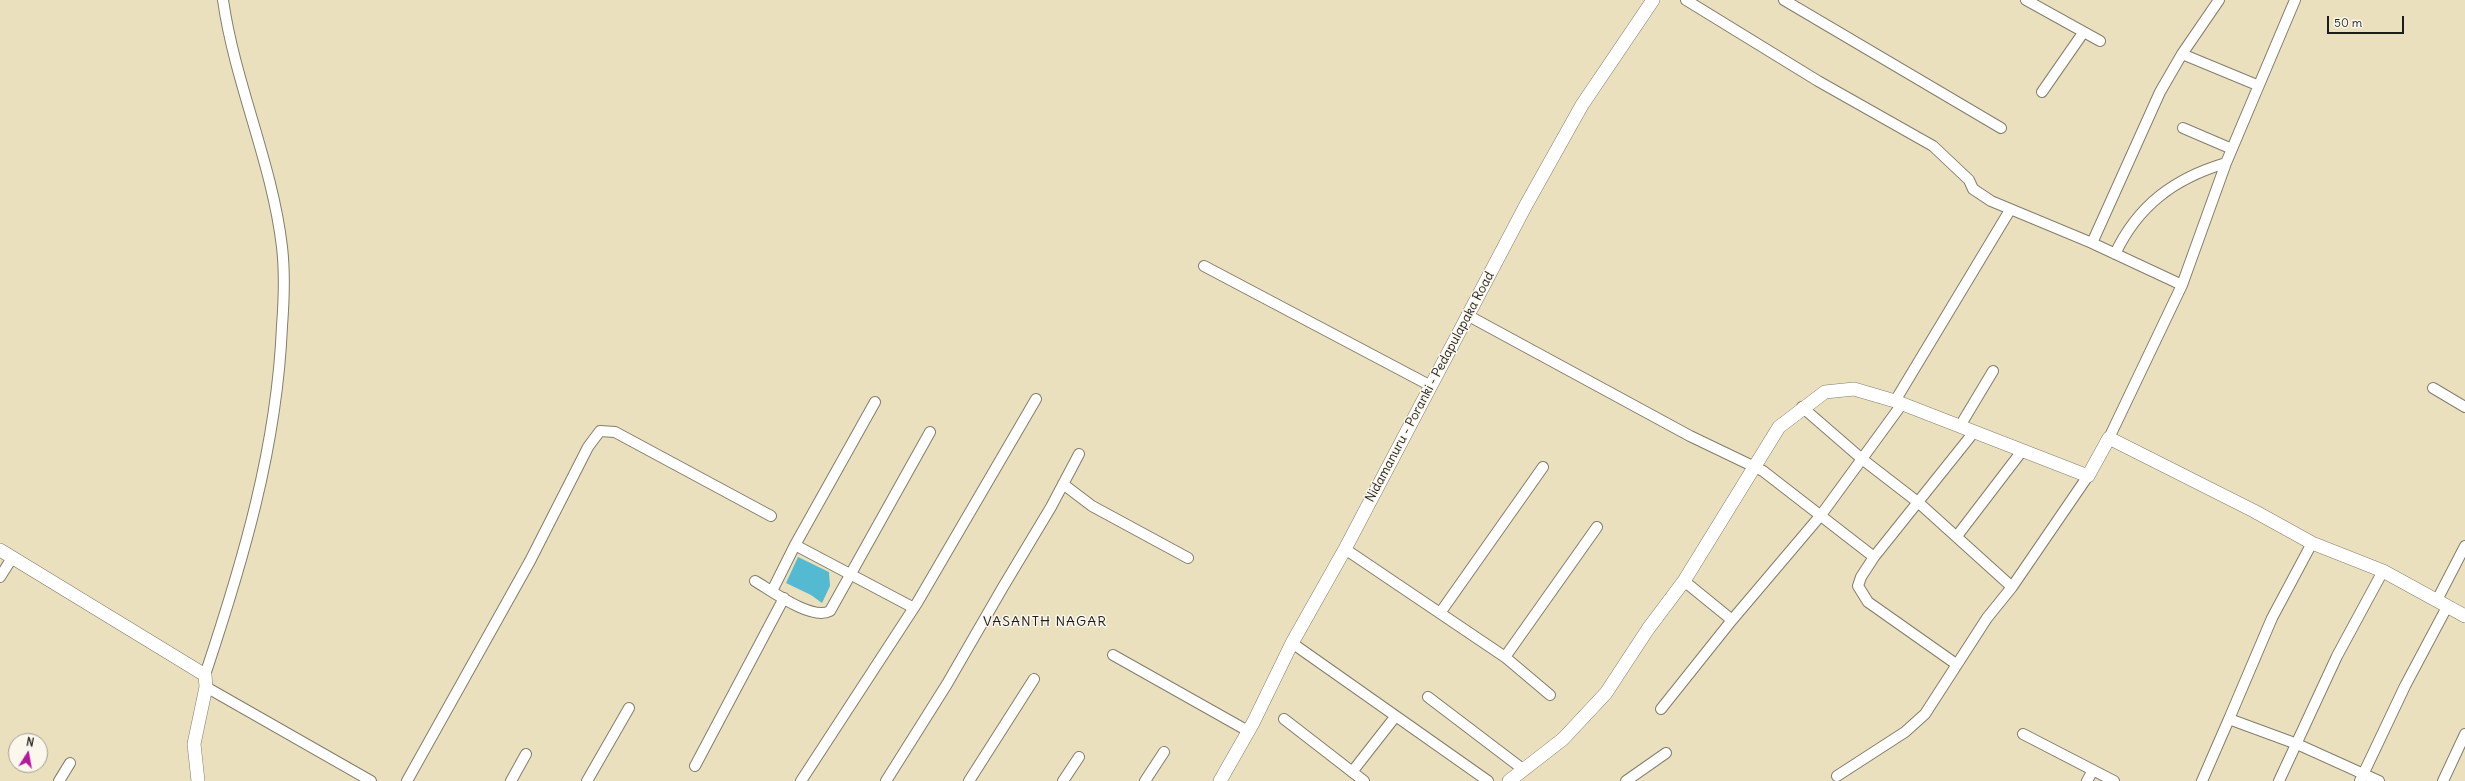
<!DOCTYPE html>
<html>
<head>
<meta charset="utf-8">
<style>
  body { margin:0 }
  #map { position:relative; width:2465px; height:781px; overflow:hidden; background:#eae0bd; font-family:Delius,sans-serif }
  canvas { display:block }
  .north { position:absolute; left:8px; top:733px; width:40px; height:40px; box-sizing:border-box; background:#fbf7ec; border:1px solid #a29f99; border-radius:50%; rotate:11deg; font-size:11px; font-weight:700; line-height:16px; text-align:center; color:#1c1c1c }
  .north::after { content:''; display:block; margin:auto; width:14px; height:18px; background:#b5179e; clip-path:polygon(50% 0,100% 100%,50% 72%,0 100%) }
  .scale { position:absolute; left:2327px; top:16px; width:77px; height:18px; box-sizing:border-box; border:2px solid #1c1c1c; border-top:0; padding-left:5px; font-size:12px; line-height:14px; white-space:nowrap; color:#1c1c1c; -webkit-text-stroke:3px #fbf7ec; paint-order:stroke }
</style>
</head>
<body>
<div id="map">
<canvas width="2465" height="781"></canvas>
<div class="north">N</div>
<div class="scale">50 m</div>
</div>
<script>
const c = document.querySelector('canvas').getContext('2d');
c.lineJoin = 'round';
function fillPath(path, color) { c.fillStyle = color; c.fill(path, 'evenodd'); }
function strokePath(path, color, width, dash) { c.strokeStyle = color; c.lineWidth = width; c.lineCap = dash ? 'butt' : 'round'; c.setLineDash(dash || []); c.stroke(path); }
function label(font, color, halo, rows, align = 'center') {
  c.font = font + ' Delius,sans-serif'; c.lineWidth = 3; c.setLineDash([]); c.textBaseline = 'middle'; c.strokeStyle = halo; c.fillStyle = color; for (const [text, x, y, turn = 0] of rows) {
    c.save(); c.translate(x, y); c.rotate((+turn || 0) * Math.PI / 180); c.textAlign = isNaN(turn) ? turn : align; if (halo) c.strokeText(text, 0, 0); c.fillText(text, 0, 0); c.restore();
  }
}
fillPath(new Path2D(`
  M798 557 829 572 830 586 822 603 811 595 786 583Z`), '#53bad2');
const street = new Path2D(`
  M1686 0 1818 81 1933 146 1969 180 1973 189 1991 201 2092 243 2182 285 2109 438
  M1784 0 2001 128
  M2026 0 2100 41
  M2182 54 2257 85
  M2042 92 2083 33
  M2183 128 2232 149
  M2092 243 2160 92 2182 54 2219 0
  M2115 254C2138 205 2175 178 2226 163
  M1204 266 1431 386
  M2182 285 2226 163 2295 0
  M1467 315 1690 436 1763 471 1874 557
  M2433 388 2465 407
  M1895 401 2010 210
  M1802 407 1862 459 1919 503 2012 587
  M1960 426 1993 371
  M1063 484 1092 506 1188 558
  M1957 536 2022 451
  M2312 543 2272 618 2229 719 2297 744 2379 781
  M795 545 914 608
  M1345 549 1505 657 1550 695
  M0 577 12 558
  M755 581C772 591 812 621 830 611L930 432
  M1684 581 1732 620
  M772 591 795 545 875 402
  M2437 600 2465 546
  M1440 613 1543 467
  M1292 643 1488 781
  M1113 655 1248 731
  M1505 657 1597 527
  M1956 664 1868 602 1858 586 1861 577 1874 557 1974 432
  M205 675C243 561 277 447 282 326 284 300 285 273 282 247 272 162 235 84 223 0
  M206 687 371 781
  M1428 697 1524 770
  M1661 709 1732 620 1821 515 1902 404
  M1284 719 1364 781
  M2023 734 2114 781
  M695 766 784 598
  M1352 772 1395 717
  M1837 776 1905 732 1925 714 1987 618 2012 587 2088 476
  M59 781 70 763
  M407 781 530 561 588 447 600 431 615 432 771 516
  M511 781 526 754
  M587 781 629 708
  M801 781 917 603 1036 399
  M886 781 947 684 1003 587 1051 507 1079 454
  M969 781 1034 679
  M1063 781 1079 757
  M1145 781 1164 752
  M1626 781 1666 753
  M2087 781 2093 770
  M2202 781 2229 719
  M2279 781 2337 656 2383 571
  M2360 781 2405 686 2447 607
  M2443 781 2465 734`);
const secondary = new Path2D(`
  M0 550 205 675 206 687 194 744 198 781
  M1220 781 1253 723 1292 643 1345 549 1526 205 1582 105 1653 0
  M1509 781 1563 739 1606 693 1648 629 1684 581 1779 427 1825 392 1854 389 1895 401 2088 476 2109 438 2254 511 2312 543 2383 571 2465 616`);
strokePath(street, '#837e6c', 12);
strokePath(secondary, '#837e6c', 14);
strokePath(street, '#fff', 10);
strokePath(secondary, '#fff', 13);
label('13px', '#1c1c1c', '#fbf7ec', [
  ["Nidamanuru - Poranki - Pedapulapaka Road",1430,387,-62]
]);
c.letterSpacing = '1px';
label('14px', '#1c1c1c', '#fbf7ec', [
  ["VASANTH NAGAR",1045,622]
]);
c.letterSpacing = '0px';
</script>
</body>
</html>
